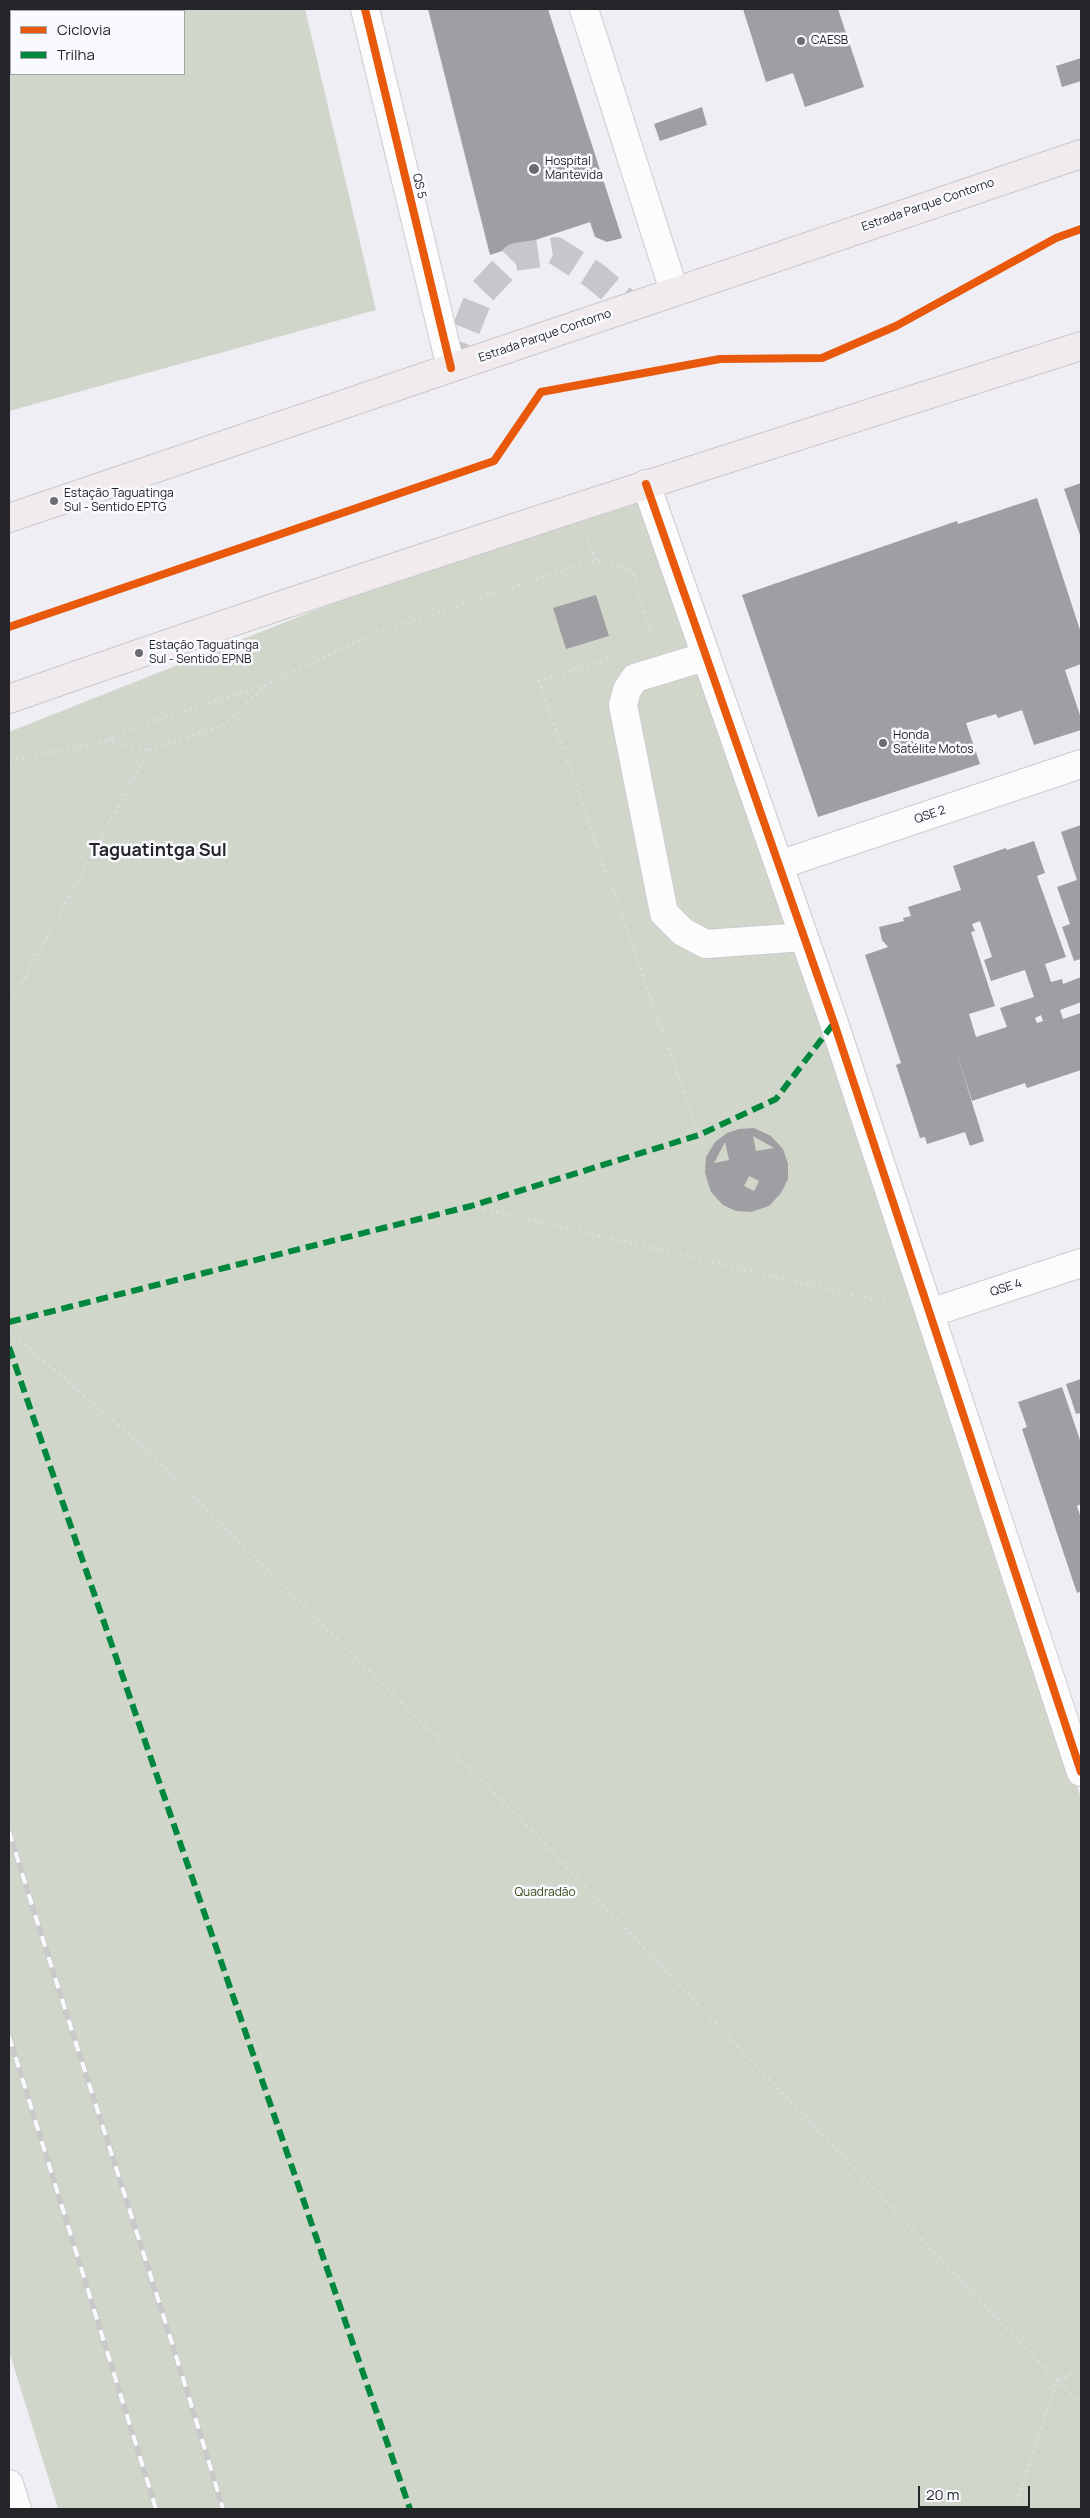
<!DOCTYPE html>
<html>
<head>
<meta charset="utf-8">
<style>
  body { margin:0 }
  #map { position:relative; width:1090px; height:2518px; overflow:hidden; background:#eeeef4; font-family:Manrope,sans-serif }
  canvas { display:block }
  .frame { position:absolute; inset:0; border:10px solid #242529; pointer-events:none }
  .legend { position:absolute; left:10px; top:10px; width:175px; height:65px; box-sizing:border-box; background:#f9faff; border:1px solid #a4a5a9; margin:0; padding:6px 9px; list-style:none; font-size:15px; color:#242529 }
  .legend li { display:flex; align-items:center; gap:10px; height:25px }
  .legend b { width:25px; border:1px solid #a4a5a9 }
  .scale { position:absolute; left:918px; top:2486px; width:112px; height:22px; box-sizing:border-box; border:2px solid #242529; border-top:0; padding-left:6px; font-size:15px; line-height:18px; white-space:nowrap; color:#242529; -webkit-text-stroke:4px #f9faff; paint-order:stroke }
</style>
</head>
<body>
<div id="map">
<canvas width="1090" height="2518"></canvas>
<div class="frame"></div>
<ul class="legend">
<li><b style="height:6px;background:#e8590c"></b>Ciclovia</li>
<li><b style="height:6px;background:#00873e"></b>Trilha</li>
</ul>
<div class="scale">20 m</div>
</div>
<script>
const c = document.querySelector('canvas').getContext('2d');
c.lineJoin = 'round';
function fillPath(path, color) { c.fillStyle = color; c.fill(path, 'evenodd'); }
function strokePath(path, color, width, dash) { c.strokeStyle = color; c.lineWidth = width; c.lineCap = dash ? 'butt' : 'round'; c.setLineDash(dash || []); c.stroke(path); }
function label(font, color, halo, rows, align = 'center') {
  c.font = font + ' Manrope,sans-serif'; c.lineWidth = 5; c.setLineDash([]); c.textBaseline = 'middle'; c.strokeStyle = halo; c.fillStyle = color; for (const [text, x, y, turn = 0] of rows) {
    c.save(); c.translate(x, y); c.rotate((+turn || 0) * Math.PI / 180); c.textAlign = isNaN(turn) ? turn : align; if (halo) c.strokeText(text, 0, 0); c.fillText(text, 0, 0); c.restore();
  }
}
fillPath(new Path2D(`
  M9 9H305L376 310 9 411ZM11 11H184V74H11Z
  M646 484 1081 1798V2509H58L9 2351V732L575 507Z`), '#d1d6ca');
fillPath(new Path2D(`
  M428 9H548L622 238 607 242 595 237 590 222 490 255Z
  M743 9H838L864 87 805 107 793 73 766 82Z
  M1081 58V81L1062 87 1056 66Z
  M702 107 707 125 660 141 654 124Z
  M1081 483V538L1064 489Z
  M1037 498 1081 633V664L1065 670 1081 718V730L1034 745 1022 710 998 718 996 714 966 723 980 764 818 817 742 595 957 521 958 524Z
  M596 595 609 636 566 649 553 608Z
  M1081 825V959L1074 961 1062 927 1070 924 1057 887 1077 880 1061 832Z
  M1034 841 1045 873 1037 876 1066 957 1045 964 1051 982 1062 979 1063 984 1081 977V1002L1060 1010 1063 1019 1081 1013V1070L1027 1088 1025 1083 972 1101 954 1045 984 1141 970 1146 965 1132 927 1144 925 1137 920 1138 896 1065 901 1063 865 955 888 947 882 940 879 927 904 921 903 918 911 916 908 907 961 890 953 866 1006 848 1007 850ZM980 921 992 957 984 960 991 981 1025 970 1034 997 1000 1008 1007 1027 976 1037 969 1014 995 1006 971 932 975 931 972 924ZM1041 1015 1043 1021 1037 1023 1035 1018Z
  M754 1128 771 1136 783 1149 788 1164V1179L781 1193 769 1206 751 1212 736 1211 723 1205 711 1192 705 1173 706 1157 715 1142 727 1133 739 1129ZM753 1136 774 1148 756 1151ZM725 1142 729 1160 714 1163ZM749 1176 759 1181 754 1191 744 1186Z
  M1081 1379V1413L1076 1414 1066 1384Z
  M1062 1387 1081 1443V1504L1077 1506 1081 1518V1591L1077 1593 1022 1429 1027 1427 1018 1402Z`), '#9f9ea3');
strokePath(new Path2D(`
  M451 368 480 294 515 257 556 251 595 276 630 306`), '#c6c6cb', 28, [28, 14]);
const minor = new Path2D(`
  M365 9 451 368
  M584 9 674 291
  M646 484 834 1023 1081 1772
  M704 657 635 678 627 690 623 705 664 913 683 932 706 944 804 937
  M779 865 1081 764
  M930 1313 1081 1263
  M9 2484 17 2509`);
const highway = new Path2D(`
  M9 518 1081 154
  M9 699C364 574 722 460 1081 346`);
strokePath(minor, '#cbcbd0', 30);
strokePath(highway, '#c9c9cc', 30);
strokePath(new Path2D(`
  M588 540 596 560
  M608 658 539 681 699 1135
  M106 741 149 750
  M9 761 105 741 143 724 265 685 376 633 596 560 632 570 652 637
  M9 1007 149 750 223 726 264 686
  M471 1206 892 1304
  M9 1331 139 1443 544 1843 1057 2381 1081 2404
  M1014 2509 1057 2381 1081 2370`), '#dadbdd', 3, [2.5, 4]);
strokePath(minor, '#fcfcfd', 28);
strokePath(highway, '#f2ebed', 28);
const rail = new Path2D(`
  M9 1831C79 2058 155 2282 223 2509
  M9 2036 156 2509`);
strokePath(rail, '#c9c9ca', 5.5);
strokePath(rail, '#f9faff', 4, [11]);
strokePath(new Path2D(`
  M9 1322 471 1206 699 1135 776 1099 834 1023
  M9 1347 410 2509`), '#00873e', 6, [12, 6]);
strokePath(new Path2D(`
  M365 9 451 368
  M646 484 834 1023 1081 1772
  M9 627 494 461 541 392 720 359 822 358 896 326 1056 238 1081 229`), '#e8590c', 8);
for (const [x, y, r, color] of [
  [801,41,5,"#6b6b70"],
  [534,169,6,"#6b6b70"],
  [54,501,5,"#6b6b70"],
  [139,653,5,"#6b6b70"],
  [883,743,5,"#6b6b70"]
]) { const dot = new Path2D(); dot.arc(x, y, r, 0, 2 * Math.PI); c.fillStyle = color; c.fill(dot); strokePath(dot, '#f9faff', 2); }
label('12px', '#242529', '#f9faff', [
  ["CAESB",811,41],
  ["Hospital",545,162],
  ["Mantevida",545,176],
  ["Estação Taguatinga",64,494],
  ["Sul - Sentido EPTG",64,508],
  ["Estação Taguatinga",149,646],
  ["Sul - Sentido EPNB",149,660],
  ["Honda",893,736],
  ["Satélite Motos",893,750]
], 'left');
label('12px', '#242529', '#f9faff', [
  ["QS 5",419,186,77],
  ["Estrada Parque Contorno",928,205,-19],
  ["Estrada Parque Contorno",545,336,-19],
  ["QSE 2",930,815,-19],
  ["QSE 4",1006,1288,-18]
]);
label('12px', '#3b4814', '#f9faff', [
  ["Quadradão",545,1893]
]);
label('bold 18px', '#242529', '#f9faff', [
  ["Taguatintga Sul",158,851]
]);
</script>
</body>
</html>
